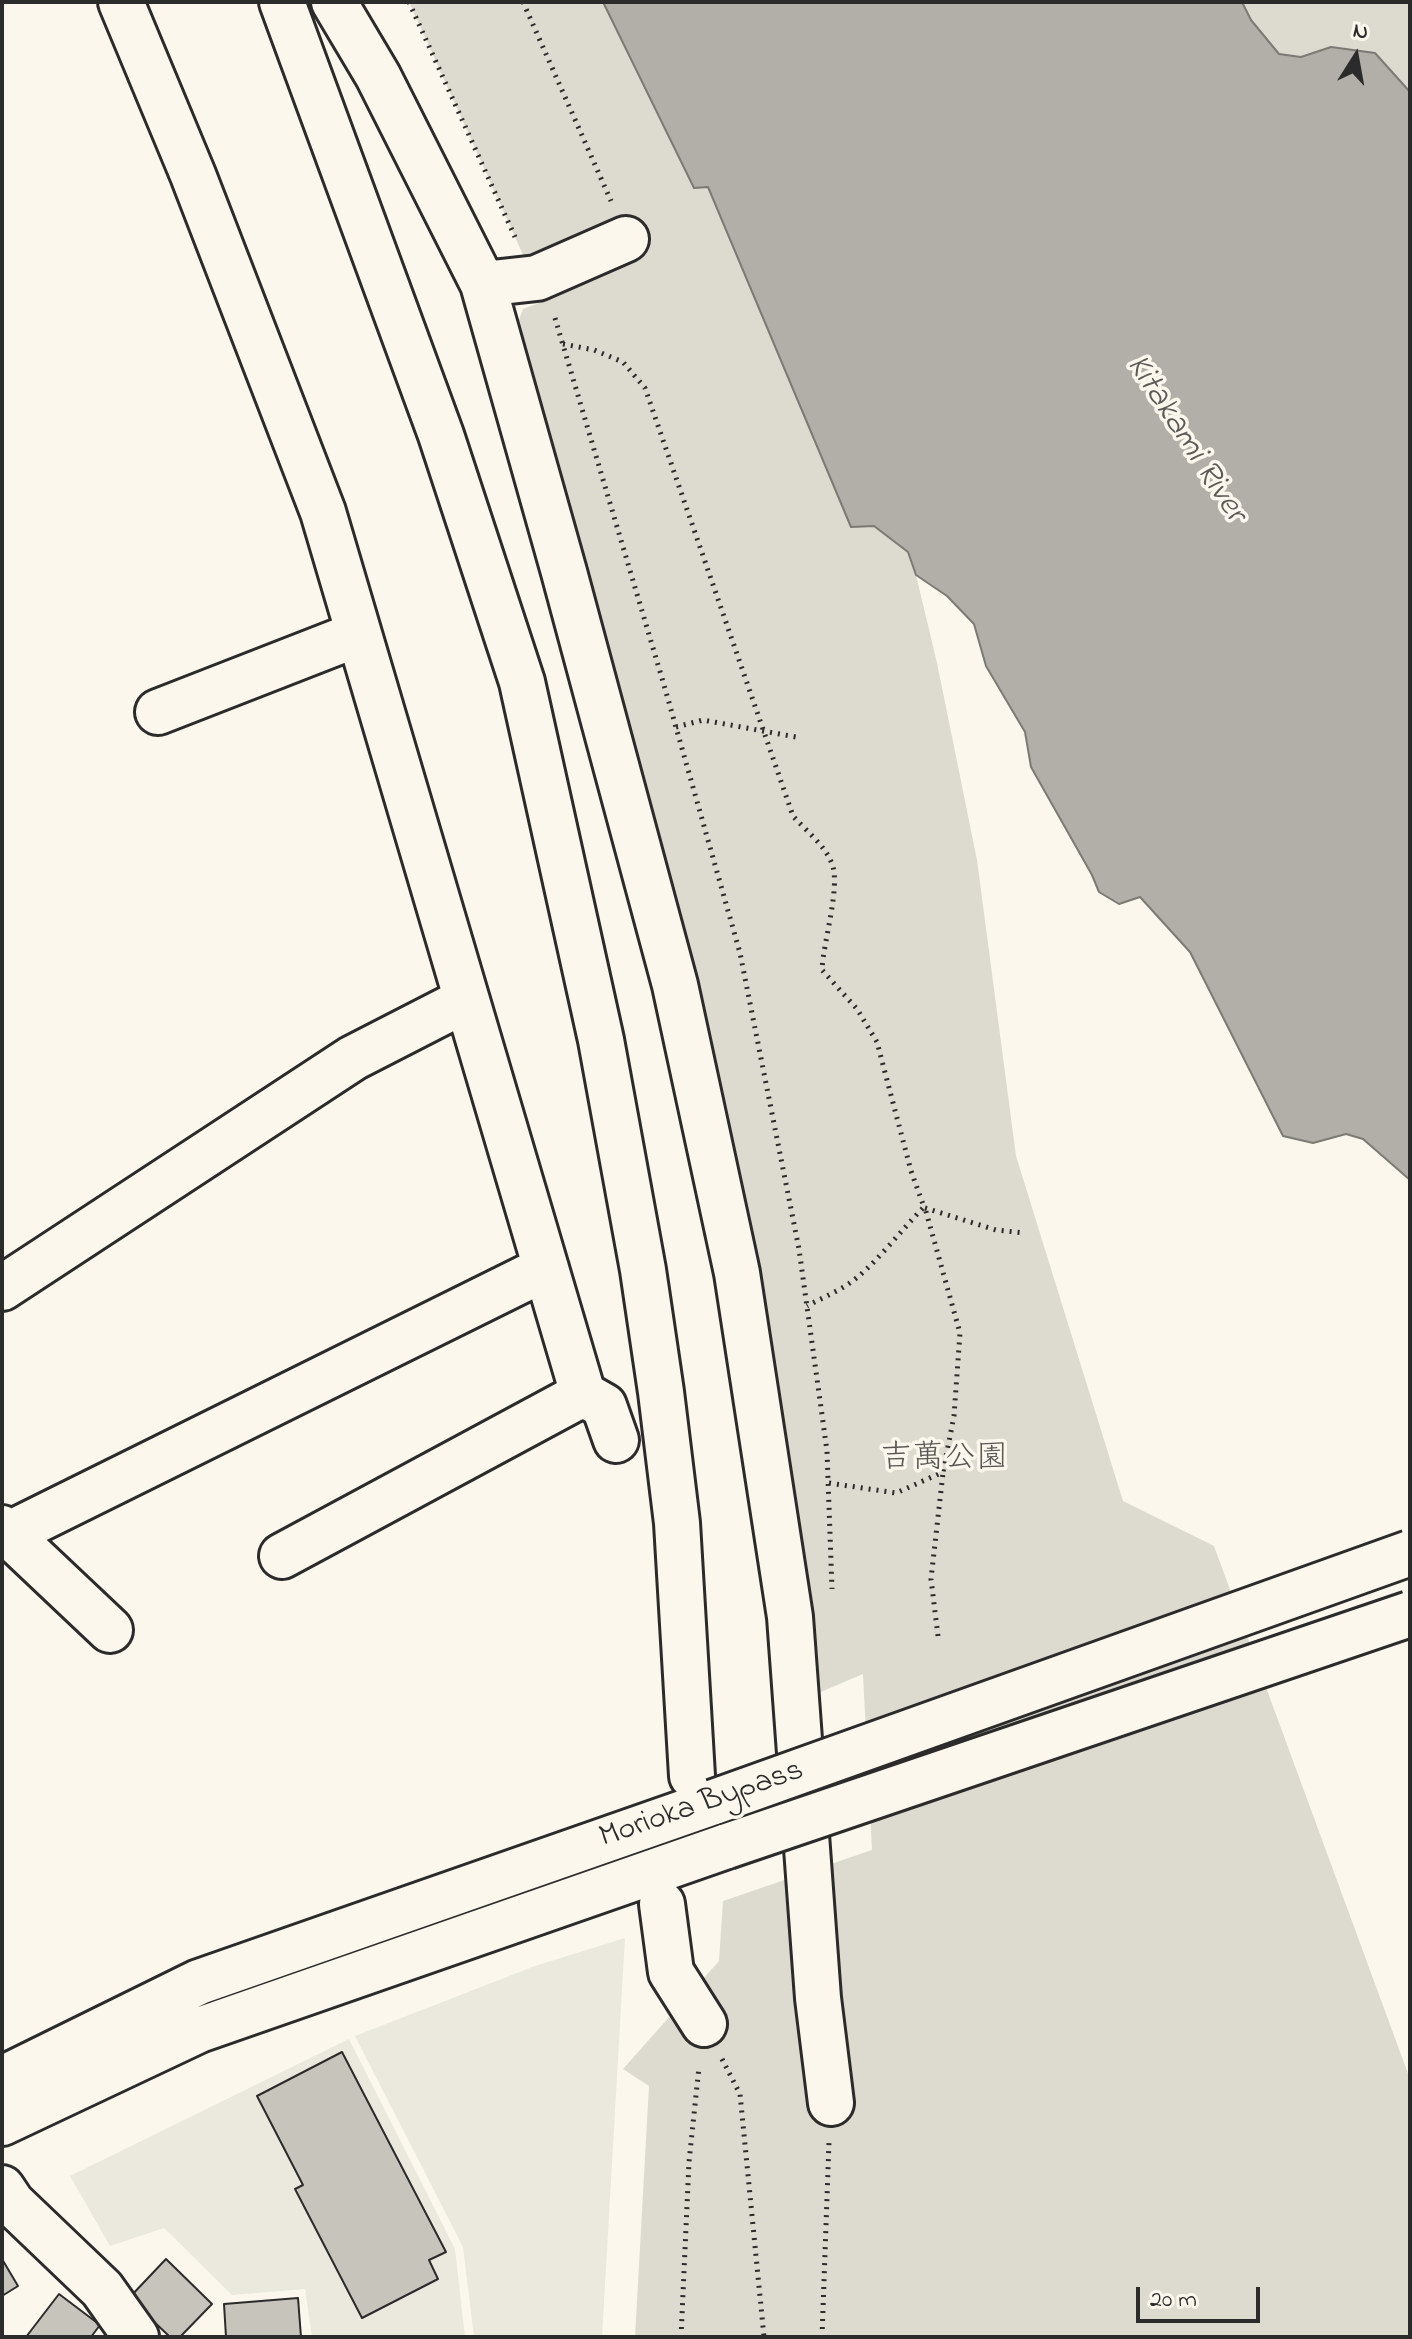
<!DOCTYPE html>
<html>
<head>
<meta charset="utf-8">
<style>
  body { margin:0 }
  #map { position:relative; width:1412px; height:2339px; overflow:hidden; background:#fbf7ec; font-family:"Indie Flower",sans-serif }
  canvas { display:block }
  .frame { position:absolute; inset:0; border:4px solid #2b2b2b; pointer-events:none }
  .north { position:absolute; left:1316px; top:16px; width:80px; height:80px; -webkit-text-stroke:6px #fbf7ec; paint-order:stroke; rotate:11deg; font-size:22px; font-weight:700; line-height:32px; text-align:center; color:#2b2b2b }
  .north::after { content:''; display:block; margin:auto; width:28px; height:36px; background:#2b2b2b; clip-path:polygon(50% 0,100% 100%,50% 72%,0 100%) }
  .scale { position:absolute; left:1136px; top:2287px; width:124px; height:36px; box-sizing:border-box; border:4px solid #2b2b2b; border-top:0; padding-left:10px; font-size:24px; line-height:28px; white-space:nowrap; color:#2b2b2b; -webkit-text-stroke:6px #fbf7ec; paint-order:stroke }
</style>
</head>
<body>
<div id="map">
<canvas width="1412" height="2339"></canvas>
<div class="frame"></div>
<div class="north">N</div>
<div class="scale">20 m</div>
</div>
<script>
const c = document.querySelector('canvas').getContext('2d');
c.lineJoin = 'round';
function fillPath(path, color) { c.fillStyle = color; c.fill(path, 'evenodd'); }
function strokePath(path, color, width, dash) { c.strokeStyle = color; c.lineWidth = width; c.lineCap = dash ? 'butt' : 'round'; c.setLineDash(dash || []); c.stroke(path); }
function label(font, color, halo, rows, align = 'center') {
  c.font = font + ' "Indie Flower","Klee One",sans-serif'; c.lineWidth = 7; c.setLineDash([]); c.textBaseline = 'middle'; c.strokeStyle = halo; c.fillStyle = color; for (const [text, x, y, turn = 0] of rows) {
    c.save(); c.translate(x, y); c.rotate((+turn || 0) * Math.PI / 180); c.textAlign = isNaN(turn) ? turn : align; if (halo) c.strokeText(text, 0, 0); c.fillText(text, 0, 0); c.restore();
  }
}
fillPath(new Path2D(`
  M625 1938 602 2337H474L463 2247 355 2036 535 1966Z
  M349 2039 455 2249 465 2337H312L305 2289 232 2295 164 2228 110 2246 70 2176Z`), '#ebe8de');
fillPath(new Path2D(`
  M409 2H603L694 188 708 187 851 526H874L908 552 916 575 937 663 977 860 1016 1156 1123 1501 1214 1546 1410 2079V2337H635L649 2086 623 2069 719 1961 723 1901 872 1850 863 1674 816 1694 711 1063 621 696 513 335 523 309 550 299 524 257Z
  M1242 2H1410V92L1375 53 1331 47 1301 57 1279 54 1251 20Z`), '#dddad0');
const water = new Path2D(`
  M603 2H1242L1251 20 1279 54 1301 57 1331 47 1375 53 1410 92V1180L1363 1139 1346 1134 1313 1143 1283 1136 1190 952 1140 897 1119 904 1099 892 1092 875 1031 767 1025 732 986 666 974 624 947 596 916 575 908 552 874 526 851 527 708 187 694 188Z`);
fillPath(water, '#b1afa7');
strokePath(water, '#7b7a75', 2);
const building = new Path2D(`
  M342 2052 446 2252 429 2260 438 2279 362 2318 295 2189 303 2185 257 2096Z
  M2 2259 18 2286 2 2296Z
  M166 2259 212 2304 180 2337H170L129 2298Z
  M59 2294 100 2325 91 2337H26Z
  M298 2298 301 2337H226L224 2304Z`);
fillPath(building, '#c7c4bc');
strokePath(building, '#2b2b2b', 2);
const minor = new Path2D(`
  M121 2 193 175 323 512 583 1394
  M282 2 441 435 522 682 601 1040 643 1270 661 1392 677 1523 692 1776
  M334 2 378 76 483 284 537 278 626 239
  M483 284 564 572 675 985 737 1273 790 1617 818 1998 831 2103
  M158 712 358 634
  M2 1288 353 1058 466 1000
  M2 1528 110 1630
  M9 1534 546 1268
  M282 1556 583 1394 604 1406 616 1440
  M662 1904 671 1972 704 2024
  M2 2188 12 2203 102 2289 136 2337`);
const highway = new Path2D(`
  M2 2079 199 1982 714 1802
  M2 2123 199 2030 727 1846`);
strokePath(minor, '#2b2b2b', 50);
strokePath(highway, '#2b2b2b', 50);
strokePath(new Path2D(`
  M409 2 515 237
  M523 2 611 201
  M555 318 664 685 740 953 799 1249 827 1451 832 1589
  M563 344 594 350 623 362 645 388 793 816C806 831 825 845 832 864 841 886 823 943 822 970L857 1009 877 1042 911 1171 924 1207C900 1231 874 1267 847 1285 834 1293 820 1299 807 1306
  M676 727 703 720 796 737
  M925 1208 996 1230 1025 1233
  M829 1483 896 1493 943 1472 954 1416 960 1333 925 1208
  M938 1636 931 1579 943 1473
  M722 2059 740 2094 764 2337
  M681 2337 689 2162 699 2067
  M822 2337 829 2142`), '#2b2b2b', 5, [2, 6]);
strokePath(minor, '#fbf7ec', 44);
strokePath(highway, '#fbf7ec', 44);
const highwayBridge = new Path2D(`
  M714 1802 1410 1553
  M727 1846 1410 1614`);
strokePath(highwayBridge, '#2b2b2b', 50, []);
strokePath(highwayBridge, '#fbf7ec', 44);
label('32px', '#585754', '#fbf7ec', [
  ["吉萬公園",944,1461]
]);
label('32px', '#2b2b2b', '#fbf7ec', [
  ["Morioka Bypass",702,1806,-19]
]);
label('italic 34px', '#5a5956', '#fbf7ec', [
  ["Kitakami River",1184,440,57]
]);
</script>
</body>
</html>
